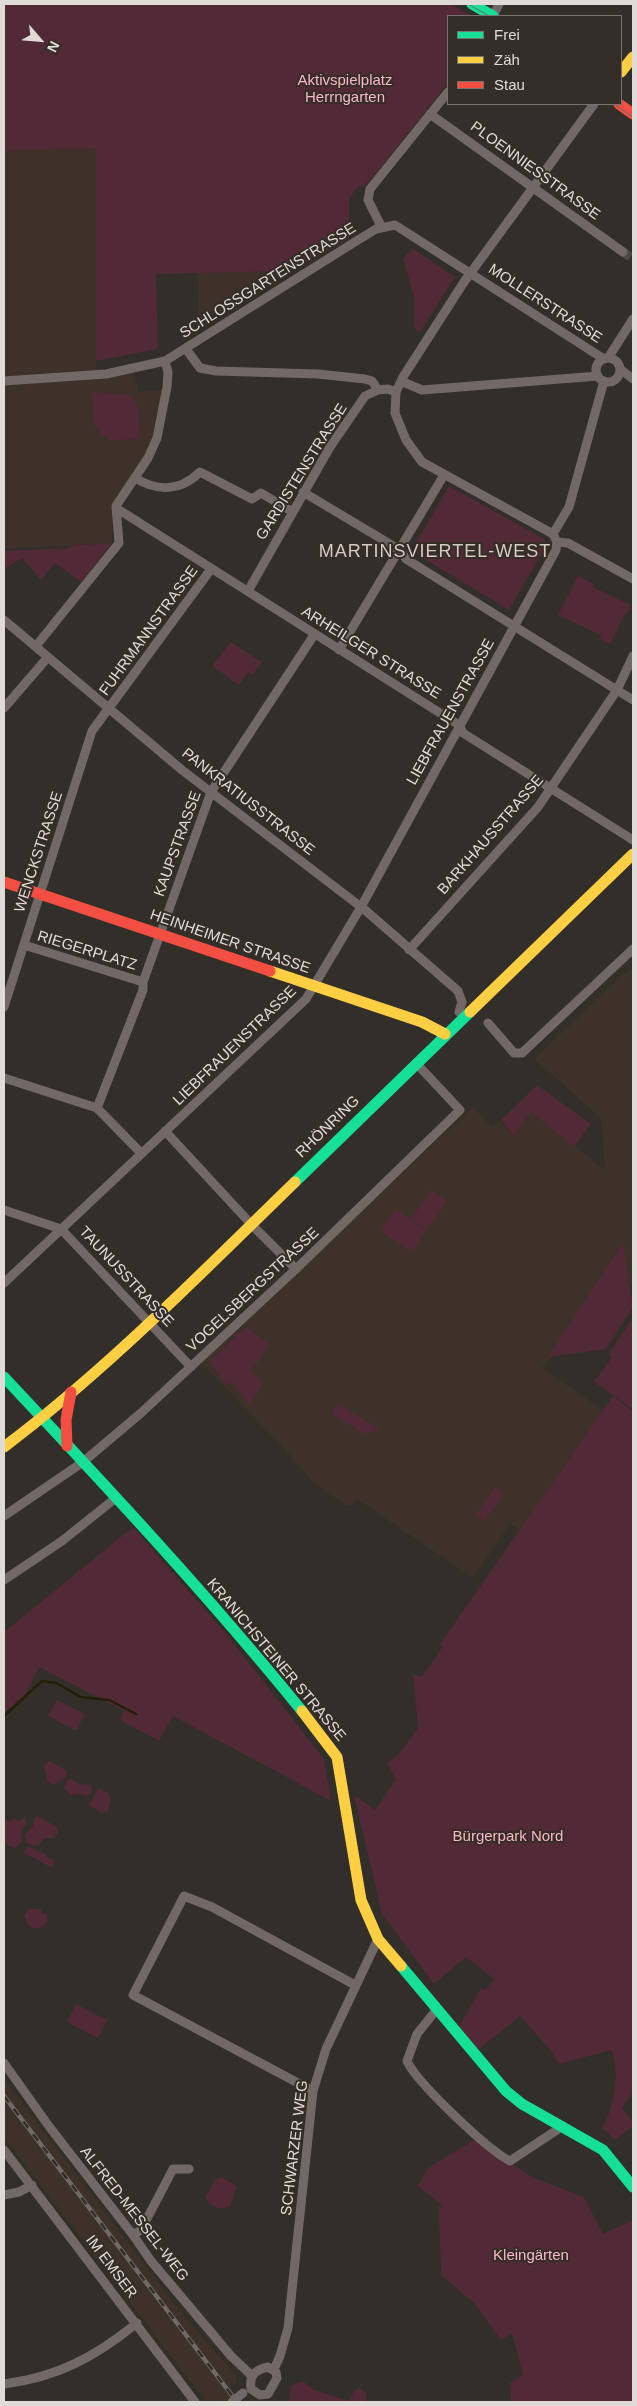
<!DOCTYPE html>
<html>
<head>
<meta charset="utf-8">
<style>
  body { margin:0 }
  #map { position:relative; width:637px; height:2406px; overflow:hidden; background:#322e2a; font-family:Helvetica,sans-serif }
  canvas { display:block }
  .frame { position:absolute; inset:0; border:5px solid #e0dbd7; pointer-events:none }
  .legend { position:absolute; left:447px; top:15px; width:175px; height:90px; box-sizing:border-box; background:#352d27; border:1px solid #79736d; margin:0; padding:6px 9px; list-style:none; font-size:15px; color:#e0dbd7 }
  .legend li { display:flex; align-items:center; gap:10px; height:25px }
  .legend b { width:25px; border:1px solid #79736d }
  .north { position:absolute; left:15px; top:15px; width:50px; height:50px; -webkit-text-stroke:4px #352d27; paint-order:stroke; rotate:117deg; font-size:14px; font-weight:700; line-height:20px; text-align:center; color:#e0dbd7 }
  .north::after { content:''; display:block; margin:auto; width:18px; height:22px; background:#e0dbd7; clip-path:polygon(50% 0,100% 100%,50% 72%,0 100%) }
</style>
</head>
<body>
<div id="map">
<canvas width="637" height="2406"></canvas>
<div class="frame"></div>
<ul class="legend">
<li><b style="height:6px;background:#16e098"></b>Frei</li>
<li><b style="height:6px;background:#ffcf43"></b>Zäh</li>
<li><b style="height:6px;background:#f24e42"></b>Stau</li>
</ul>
<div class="north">N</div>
</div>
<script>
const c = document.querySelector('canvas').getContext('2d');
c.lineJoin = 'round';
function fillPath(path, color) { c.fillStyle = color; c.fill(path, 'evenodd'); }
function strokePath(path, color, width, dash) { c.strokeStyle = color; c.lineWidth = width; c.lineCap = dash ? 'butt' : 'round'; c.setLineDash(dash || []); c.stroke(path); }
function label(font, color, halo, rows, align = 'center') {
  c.font = font + ' Helvetica,sans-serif'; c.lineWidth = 4; c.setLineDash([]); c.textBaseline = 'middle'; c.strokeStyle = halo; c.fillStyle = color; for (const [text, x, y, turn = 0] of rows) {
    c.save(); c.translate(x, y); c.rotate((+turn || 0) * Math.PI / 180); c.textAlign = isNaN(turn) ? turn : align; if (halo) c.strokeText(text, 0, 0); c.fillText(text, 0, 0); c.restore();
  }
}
fillPath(new Path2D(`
  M96 147V378L134 372 138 392 163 389 157 425 147 454 112 506V543L4 549V151Z
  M287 271 253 294 199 329 198 273Z
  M633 967V1285L621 1277 542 1368 603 1410 520 1530 510 1524 473 1578 357 1499 352 1505 346 1506 313 1482 280 1444 200 1362 473 1107 492 1127 499 1121 514 1136 531 1112 605 1170 601 1118 534 1059 624 973Z
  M4 2079 183 2315 235 2374 237 2382 231 2388 241 2401 253 2399 259 2402H219L216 2399 213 2402 205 2400 196 2389 4 2137Z`), '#3d3129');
fillPath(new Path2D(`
  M4 4H451L471 16H448V83L376 173 365 185 357 188 349 199V239L287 271 156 274 158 349 96 361V148L4 151Z
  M412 248 455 277 420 332 414 328V296L403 259Z
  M92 392 130 395 138 406 140 439 108 440V436H100L99 427H94Z
  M449 486 544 539 547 544 509 610 411 551Z
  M112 543 81 582 55 563 41 580 22 558 4 569V551L73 548 65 546Z
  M578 576 594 584 593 587 631 605 627 614H625L610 644 600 639 601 635 558 615Z
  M231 642 262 662 252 675 248 672 239 685 212 666Z
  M537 1085 591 1124 574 1147 531 1112 514 1136 501 1120Z
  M431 1190 447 1201 427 1230 411 1219Z
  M396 1209 426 1231 412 1252 381 1231Z
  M623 1243 633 1307 606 1349 548 1357Z
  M633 1317V1409L594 1382 612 1357 609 1354Z
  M246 1327 269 1344 260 1360 250 1370 263 1383 250 1405 232 1382 226 1385 210 1361Z
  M613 1396 633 1411V2092L622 2108 633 2122V2126L615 2140 602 2128C614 2108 621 2072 611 2050L559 2064 551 2051 520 2016 478 2050 459 2027 481 1988 485 1990 494 1979 466 1957 434 1984 382 1914 354 1795 375 1810 396 1779 387 1763 398 1755 418 1728 413 1674 422 1677 443 1646 440 1644Z
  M338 1404 382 1430 364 1434 332 1414Z
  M495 1487 504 1494 485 1521 476 1514Z
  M133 1527 227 1635 324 1759 331 1801 173 1716 159 1741 120 1720 124 1711 39 1667 25 1695 4 1713V1632Z
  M57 1700 85 1714 76 1731 48 1716Z
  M50 1761 63 1768 67 1773 66 1777 53 1785 47 1781V1775L44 1769 45 1764Z
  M72 1779 78 1784 91 1785 92 1793 86 1796 80 1794 71 1795 64 1787 67 1780Z
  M98 1788 108 1793 111 1799 107 1813 104 1811 103 1814 89 1805Z
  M25 1816 27 1823 21 1832 22 1842 15 1848 9 1846 4 1841V1818L9 1822 14 1819 20 1821Z
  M37 1816 57 1827 58 1833 54 1838H44L39 1845 32 1846 26 1842 25 1835 33 1826 34 1819Z
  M27 1846 46 1854V1856L54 1861 52 1868 24 1853Z
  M29 1909H41L42 1914 47 1913V1921L43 1927 34 1929 28 1925 24 1916Z
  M76 2004 107 2020 98 2038 67 2022Z
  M474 2140 534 2178 584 2197 603 2234 633 2220V2402H511L510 2383 523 2375 512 2333 501 2340 474 2303 441 2275 439 2209 442 2205 418 2186 428 2168Z
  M221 2177 237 2186 230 2206 220 2209 210 2204 205 2198 215 2180Z
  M303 2381 314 2390 349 2401 354 2391 360 2388 366 2393V2402H289L291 2386Z`), '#522937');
strokePath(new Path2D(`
  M4 1716 42 1681 56 1683 81 1697 109 1700 136 1714`), '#212107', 2.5);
strokePath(new Path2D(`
  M623 252 633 259`), '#4c4844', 9, [9, 4.5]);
strokePath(new Path2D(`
  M493 16 499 4
  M430 114 623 252
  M382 228 368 200 370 189 448 92
  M186 349 200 368 216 371 318 374 365 379 372 381 378 390
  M608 358 633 319
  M596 370a12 12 0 1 1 24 0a12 12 0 1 1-24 0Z
  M620 369 633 379
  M4 381 106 374 165 361 358 240 376 229 395 225 604 359
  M401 381 422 390 598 376
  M135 478C158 492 181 491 200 472L252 499 261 493 291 511
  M303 492 400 550 406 559 633 700
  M116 508 459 725 463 733 633 840
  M553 534 569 507 604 381
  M557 542 568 543 633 579
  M248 591 330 447 365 396 378 390 388 389 396 392
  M4 620 182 770 365 910 458 991 462 1002 459 1012
  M36 646 119 543 116 506 148 458 157 438 167 387 168 372 165 361
  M339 650 444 475
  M4 708 48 657
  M24 945 143 982
  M409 950 538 807 617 690 633 656
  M4 1007 92 731 211 569
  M488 1023 514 1053H522L633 949
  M4 1078 97 1108 141 1153
  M97 1108 143 990V982L211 792 314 635
  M165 1131 251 1224 296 1269
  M4 1210 61 1229 191 1367
  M4 1283 306 999 361 907 556 550 557 542 553 534 422 462 406 440 395 413 396 392 403 377 464 282 594 104
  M4 1516 83 1462 141 1413 296 1269 460 1110 416 1063
  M4 1580 62 1541 117 1497
  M437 2009 417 2034 407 2061C417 2083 488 2150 510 2161L563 2126
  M4 2063 48 2125 133 2235 151 2261 231 2356 252 2376
  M313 2091 133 1995 184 1896 212 1907 355 1985
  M4 2150 195 2402
  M4 2195 19 2192 32 2185
  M133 2235 141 2230 173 2169H189
  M268 2367 276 2372 277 2378 268 2394 260 2395 251 2389C249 2375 255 2370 268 2367Z
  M274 2369 280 2356 288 2328 313 2091 326 2049 378 1939
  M4 2384C58 2377 95 2357 137 2323`), '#726967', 9);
strokePath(new Path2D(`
  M472 4 493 16
  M295 1182 470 1012
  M4 1377C106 1486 208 1595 302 1711
  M401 1966 506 2091 522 2104 603 2150 633 2187`), '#16e098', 11);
strokePath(new Path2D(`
  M621 72 633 57
  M270 971 422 1022 445 1034
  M470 1012 633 854
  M4 1447C109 1368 201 1273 295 1182
  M302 1711 337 1757 361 1900 378 1939 401 1966`), '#ffcf43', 11);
strokePath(new Path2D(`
  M619 104 633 114
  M4 882 270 971
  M67 1446 66 1420 71 1392`), '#f24e42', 11);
strokePath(new Path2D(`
  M468 4 489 16
  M614 104 633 117`), '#6f6a67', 1);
const rail = new Path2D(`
  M4 2096 237 2402`);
strokePath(rail, '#6f6a67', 4.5);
strokePath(rail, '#352d27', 2.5, [8]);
strokePath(new Path2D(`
  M232 2402 243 2393`), '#726967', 9);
label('15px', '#fcb5ca', '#352d27', [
  ["Aktivspielplatz",345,81],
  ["Herrngarten",345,98],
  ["Bürgerpark Nord",508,1837],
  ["Kleingärten",531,2256]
]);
label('15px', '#e0dbd7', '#352d27', [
  ["PLOENNIESSTRASSE",535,171,36],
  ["SCHLOSSGARTENSTRASSE",268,281,-32],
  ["MOLLERSTRASSE",545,304,33],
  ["GARDISTENSTRASSE",302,472,-58],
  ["FUHRMANNSTRASSE",149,631,-54],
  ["ARHEILGER STRASSE",371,653,32],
  ["LIEBFRAUENSTRASSE",451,712,-61],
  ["PANKRATIUSSTRASSE",248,802,38],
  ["BARKHAUSSTRASSE",491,835,-49],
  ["KAUPSTRASSE",178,844,-70],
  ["WENCKSTRASSE",39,852,-72],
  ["HEINHEIMER STRASSE",230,942,19],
  ["RIEGERPLATZ",87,951,17],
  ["LIEBFRAUENSTRASSE",235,1046,-44],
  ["RHÖNRING",328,1127,-44],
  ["TAUNUSSTRASSE",126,1277,47],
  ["VOGELSBERGSTRASSE",253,1290,-43],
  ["KRANICHSTEINER STRASSE",276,1660,50],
  ["SCHWARZER WEG",295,2148,-83],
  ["ALFRED-MESSEL-WEG",134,2214,52],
  ["IM EMSER",111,2267,53]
]);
c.letterSpacing = '1px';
label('18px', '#d6cbc4', '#352d27', [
  ["MARTINSVIERTEL-WEST",435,552]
]);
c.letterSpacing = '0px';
</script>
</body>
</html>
